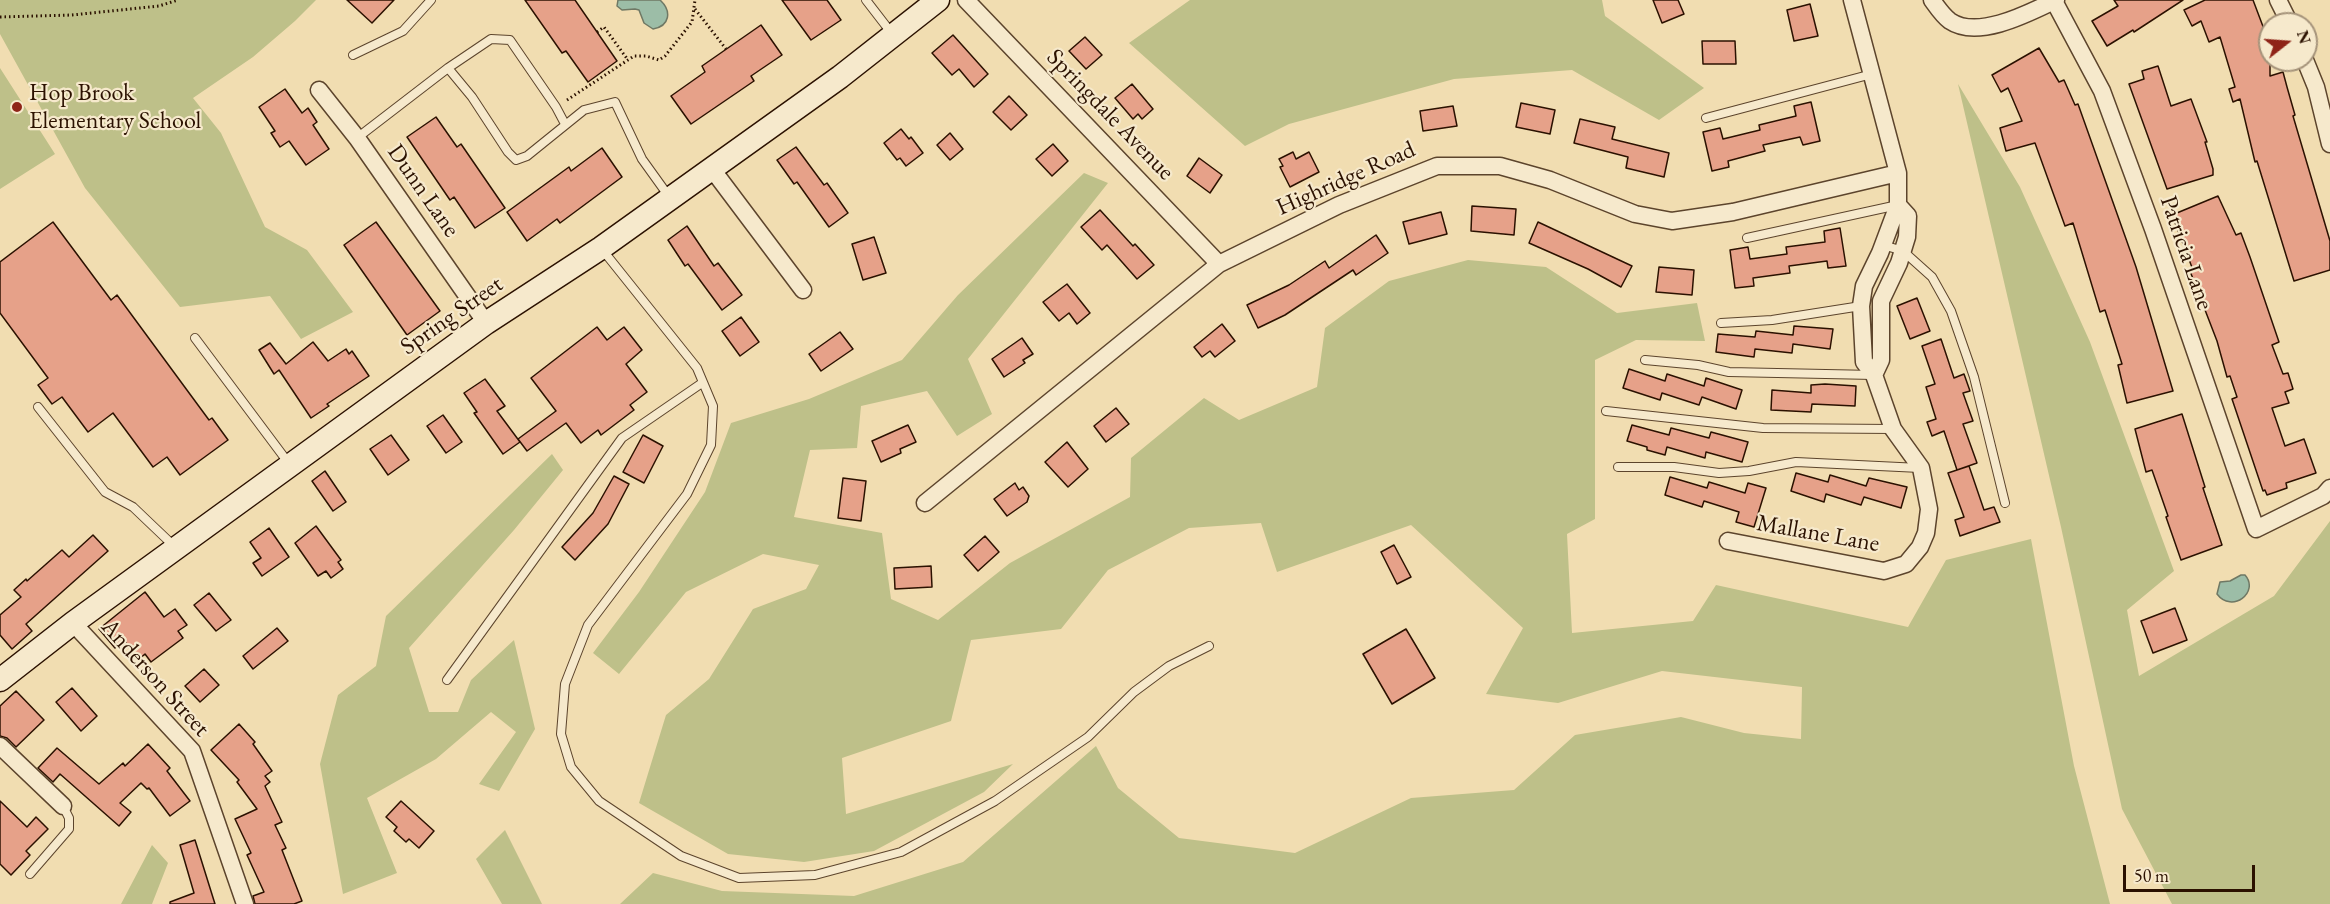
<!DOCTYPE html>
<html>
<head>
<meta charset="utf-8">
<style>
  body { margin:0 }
  #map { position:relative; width:2330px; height:904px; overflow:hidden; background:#f1ddb1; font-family:"EB Garamond",serif }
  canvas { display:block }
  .north { position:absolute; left:2258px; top:12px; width:60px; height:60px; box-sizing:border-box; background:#f6e9cc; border:2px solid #a5937a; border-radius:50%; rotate:73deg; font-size:16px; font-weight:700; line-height:24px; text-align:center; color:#2b1100 }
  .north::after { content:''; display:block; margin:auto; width:21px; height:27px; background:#8f2418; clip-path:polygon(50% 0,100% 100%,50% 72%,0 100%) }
  .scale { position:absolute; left:2123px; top:865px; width:132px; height:27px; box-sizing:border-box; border:3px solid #2b1100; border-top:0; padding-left:8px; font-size:18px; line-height:21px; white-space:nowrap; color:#2b1100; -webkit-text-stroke:4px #f6e9cc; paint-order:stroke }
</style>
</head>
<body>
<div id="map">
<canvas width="2330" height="904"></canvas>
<div class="north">N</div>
<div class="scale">50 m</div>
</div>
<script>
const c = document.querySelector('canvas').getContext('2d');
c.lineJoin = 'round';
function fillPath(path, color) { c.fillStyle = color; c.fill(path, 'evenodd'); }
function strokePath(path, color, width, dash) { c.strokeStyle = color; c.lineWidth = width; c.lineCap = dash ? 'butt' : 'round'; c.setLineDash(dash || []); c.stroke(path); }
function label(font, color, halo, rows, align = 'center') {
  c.font = font + ' "EB Garamond",serif'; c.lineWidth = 4.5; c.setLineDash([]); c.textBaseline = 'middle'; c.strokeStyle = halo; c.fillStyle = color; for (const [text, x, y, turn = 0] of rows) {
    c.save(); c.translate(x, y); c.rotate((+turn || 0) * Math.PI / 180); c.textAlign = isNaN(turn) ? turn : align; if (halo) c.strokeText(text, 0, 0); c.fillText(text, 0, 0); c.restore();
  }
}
fillPath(new Path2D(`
  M0 0H316L295 21 253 57 193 98 221 133 265 227 307 250 353 312 301 339 270 296 180 307 85 188 0 34Z
  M1190 0H1602L1605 16 1704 88 1659 120 1572 70 1454 79 1289 124 1245 146 1129 43Z
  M0 68 55 154 0 189Z
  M1958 84 2020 187 2090 342 2174 571 2127 610 2139 676 2274 596 2330 521V904H2172L2122 809 2061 527Z
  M1084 173 1108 183 968 359 992 414 957 436 927 391 861 406 857 448 810 450 794 517 882 533 891 599 938 620 1010 563 1130 497 1131 458 1204 398 1239 420 1317 387 1325 328 1389 281 1468 260 1546 267 1617 313 1697 303 1705 341 1636 340 1595 360V519L1567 534 1572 633 1693 621 1716 585 1908 627 1946 560 2031 539 2074 766 2110 904H620L653 873 722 891 854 896 963 862 1096 746 1118 788 1179 838 1295 853 1411 798 1514 790 1575 735 1681 717 1744 733 1801 739 1802 687 1662 671 1558 703 1486 694 1523 628 1411 525 1277 572 1261 523 1189 528 1108 570 1061 629 971 640 951 721 842 758 846 814 1013 764 984 792 874 851 804 862 728 854 639 803 666 715 709 679 753 609 806 589 819 565 763 554 686 592 619 674 593 653 639 592 705 492 731 423 809 399 902 360 958 295Z
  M552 454 563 470 514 530 409 648 429 712H458L471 680 514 640 535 729 499 791 479 784 516 732 491 712 436 759 367 798 397 873 343 894 320 764 338 695 376 666 386 616Z
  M505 830 542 904H502L476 859Z
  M152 845 168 863 152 904H121Z`), '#bec089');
const water = new Path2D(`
  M618 0H660C672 11 670 26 653 29L644 23 639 10 635 9 622 10 617 6Z
  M2241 575H2245C2260 592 2232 614 2217 594L2220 582 2230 581Z`);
fillPath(water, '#9cbda7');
strokePath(water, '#6f7864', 1.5);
const building = new Path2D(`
  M347 0H394L372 23Z
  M525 0H575L617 61 588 82 566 51 562 53Z
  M782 0H827L841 20 811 40Z
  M1653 0H1678L1684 14 1662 23Z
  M2114 0H2183L2134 32 2133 30 2107 46 2092 21 2118 6Z
  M2205 0H2253L2270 45V76L2283 72 2287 87 2295 115 2293 116 2330 241V270L2294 281 2257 161 2255 162 2240 99 2233 102 2229 89 2235 87 2220 37 2209 42 2201 21 2192 26 2184 10Z
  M1810 4 1818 36 1794 41 1787 10Z
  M761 25 782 55 751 76 754 81 691 124 671 96 705 72 702 66Z
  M953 35 988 74 974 87 959 69 952 75 932 53Z
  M1085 37 1102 55 1086 69 1069 51Z
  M1702 41H1735L1736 64H1703Z
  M2039 48 2059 82 2064 80 2075 105 2078 104 2136 267 2173 391 2127 403 2118 365 2122 364 2105 310 2100 312 2073 223 2065 226 2035 143 2006 151 2000 128 2022 121 2008 88 2001 92 1992 75Z
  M2158 66 2171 106 2191 99 2207 142H2205L2213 169V175L2167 189 2129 84 2144 79 2142 71Z
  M1132 84 1153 109 1142 119 1138 114 1133 119 1115 98Z
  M285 89 302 113 308 108 317 122 313 125 329 149 306 165 289 141 280 147 271 133 275 131 259 107Z
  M1009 96 1027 115 1011 130 993 112Z
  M1811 102 1820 141 1803 145 1800 137 1763 145 1765 151 1728 161 1729 167 1712 171 1703 132 1720 128 1723 139 1760 130 1759 125 1796 116 1794 106Z
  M1521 103 1555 110 1550 134 1516 127Z
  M1453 106 1457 126 1423 131 1420 111Z
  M436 117 457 147 461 144 505 208 475 228 454 197 450 200 407 137Z
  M1580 119 1615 127 1612 139 1669 153 1664 177 1626 168 1628 157 1574 143Z
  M901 129 909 139 911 137 923 153 906 166 900 158 897 160 884 143Z
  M950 133 963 149 950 160 937 145Z
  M1053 144 1068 161 1052 176 1036 159Z
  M796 147 824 185 827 183 848 213 829 227 797 182 794 184 777 160Z
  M602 148 622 177 560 223 557 219 527 241 507 212 569 167 571 171Z
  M1293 152 1296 159 1309 152 1319 172 1290 187 1280 167 1283 166 1279 159Z
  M1199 158 1222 175 1210 193 1187 176Z
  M2218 196 2236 235 2241 233 2250 257 2279 342 2272 345 2283 374 2288 373 2293 389 2285 392 2289 403 2272 408 2285 446 2304 439 2316 473 2286 483 2287 488 2267 495 2265 490 2263 491 2232 399 2237 397 2230 376 2227 377 2217 341 2190 271 2193 270 2172 215Z
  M1472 206 1516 209 1514 235 1471 231Z
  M1100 210 1133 246 1135 244 1154 265 1137 279 1107 245 1102 250 1081 227Z
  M1441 212 1447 234 1409 244 1403 222Z
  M53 222 111 300 117 295 209 420 212 418 228 440 180 475 167 457 153 467 113 413 88 432 62 397 52 404 38 385 48 378 0 313V262Z
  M376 222 440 311 407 335 344 245Z
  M1538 222 1632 266 1621 287 1588 269 1529 243Z
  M687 226 714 266 718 263 742 295 722 310 688 264 685 266 668 240Z
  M1840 228 1846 266 1828 268 1827 261 1789 266 1790 273 1753 278 1754 286 1735 288 1730 250 1748 247 1750 259 1787 254 1786 247 1825 242 1824 231Z
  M1376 235 1388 253 1356 275 1353 270 1285 315 1258 328 1247 305 1289 285 1325 261 1329 268Z
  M874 237 886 273 863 280 852 244Z
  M1659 267 1694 270 1692 295 1656 292Z
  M1067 284 1090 313 1077 324 1069 313 1059 321 1043 302Z
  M1917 298 1930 331 1910 339 1897 306Z
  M741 317 759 342 740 356 722 331Z
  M1222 324 1235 341 1215 357 1210 351 1202 357 1194 347Z
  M1794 326 1833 329 1830 349 1793 344 1792 353 1755 349 1754 357 1716 352 1718 334 1755 337 1756 331 1793 335Z
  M597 327 607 340 624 327 642 350 626 364 647 392 630 405 634 410 601 435 598 430 581 443 566 423 527 451 518 439 556 411 531 378Z
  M840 332 853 349 821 371 809 354Z
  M1022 338 1033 354 1023 360 1025 363 1004 377 992 359Z
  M1941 339 1954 378 1964 374 1970 391 1963 393 1973 421 1963 424 1977 463 1957 470 1944 431 1932 436 1927 422 1936 419 1926 387 1935 384 1922 346Z
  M313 342 328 361 346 349 349 354 352 351 369 376 327 404 329 406 311 418 279 370 274 374 259 350 270 343 286 364Z
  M1629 369 1665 381 1667 374 1704 386 1706 378 1742 390 1736 409 1702 397 1699 405 1662 393 1660 400 1623 388Z
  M485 379 505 406 497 411 520 442 503 454 474 413 477 412 464 393Z
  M1825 384 1856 386 1855 406 1812 404 1811 412 1771 410 1772 390 1811 393V385Z
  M1116 408 1129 424 1106 442 1094 426Z
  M2182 414 2205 487 2203 488 2222 545 2181 560 2166 517 2168 516 2152 470 2146 472 2135 429Z
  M443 415 462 442 446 453 427 426Z
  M908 425 916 442 900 449 901 453 881 462 872 441Z
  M1632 425 1669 435 1671 428 1709 438 1711 432 1748 442 1742 462 1706 452 1705 458 1667 447 1665 455 1647 450V447L1627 441Z
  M391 435 409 460 388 475 370 449Z
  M643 435 663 446 644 483 623 472Z
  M1067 442 1088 469 1068 487 1045 462Z
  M1969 466 1984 510 1994 507 2000 522 1960 536 1955 520 1964 517 1948 473Z
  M325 471 346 502 333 511 312 481Z
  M1796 473 1828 482 1830 475 1866 486 1869 478 1907 487 1901 508 1864 497 1861 505 1826 494 1824 502 1791 491Z
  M614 476 629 484 608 524 575 560 562 547 593 513Z
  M1670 477 1707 488 1709 482 1745 493 1748 483 1766 488 1754 527 1736 522 1739 512 1704 501 1702 507 1665 495Z
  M843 478 866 481 861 521 838 518Z
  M1015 483 1019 490 1023 487 1029 496 1027 502 1007 516 994 499Z
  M316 526 341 560 338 562 343 569 331 578 326 571 318 576 295 543Z
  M269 528 289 557 262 576 253 563 261 558 250 542Z
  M93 535 108 551 26 624 32 631 12 649 0 635V615L21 597 14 590 26 579 27 581 62 550 69 557Z
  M985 536 999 552 978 571 964 555Z
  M1394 545 1411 577 1397 584 1381 552Z
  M931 566 932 587 895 589 894 568Z
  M145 592 164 617 175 609 187 625 178 631 183 638 151 662 145 654 138 660 124 640 115 648 99 629Z
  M209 593 231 620 216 631 194 605Z
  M2175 608 2187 640 2153 653 2141 621Z
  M277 628 288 641 253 669 243 656Z
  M1406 629 1435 678 1392 704 1363 654Z
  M204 669 219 685 200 702 185 686Z
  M72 688 97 716 81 731 56 702Z
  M16 691 44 720 16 747 7 738 0 736V706Z
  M239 724 255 742 253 744 272 771 265 776 270 782 265 786 282 822 275 825 286 848 282 850 302 901 294 904H255L253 896 264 892 247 855 251 853 235 819 257 809 237 782 239 780 211 750Z
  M148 744 170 768 167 771 190 801 170 816 149 788 147 789 141 783 120 803 131 812 119 826 60 774 53 782 38 768 57 748 99 784 123 763 125 766Z
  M0 801 27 827 36 817 48 829 26 851 30 855 11 875 0 864Z
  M401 801 434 831 419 848 409 839 406 842 394 831 397 827 386 817Z
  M195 840 215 904H170V902L194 893 180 845Z`);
fillPath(building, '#e6a189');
strokePath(building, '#2b1100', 1.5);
const service = new Path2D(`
  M866 0 893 35
  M353 55 403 31 431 0
  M448 68 491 39 510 40 556 107 565 124
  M1706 118 1872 74
  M357 138 448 68 472 97 508 152 516 160 527 156 584 110 615 102 642 159 670 198
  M1747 238 1898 205
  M1883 245 1903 251 1932 277 1951 311 1974 377 2005 503
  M601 248 697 368 713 406 711 445 687 494 588 625 565 684 561 734 571 767 599 801 681 856 739 878 815 875 901 852 995 801 1088 737 1134 692 1169 666 1209 646
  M1721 323 1772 320 1861 306
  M195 338 290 465
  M1645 360 1698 365 1729 372 1874 375
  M38 407 105 492 133 507 176 548
  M1606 411 1763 428 1893 429
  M1618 467H1674L1719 473 1749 471 1796 462 1920 468
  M447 680 622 438 702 383
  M30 874 69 829V818L63 806`);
const minor = new Path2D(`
  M966 0 1219 264
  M1852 0 1898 173V205L1880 253 1864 286 1861 306 1864 362 1874 375 1881 360V301L1899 263 1907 237 1908 216 1898 205
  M1932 0C1937 7 1943 16 1950 21 1978 40 2029 13 2056 0
  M2278 0 2290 24
  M2054 1 2102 91 2153 229 2256 529 2323 496 2330 488
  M2305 60 2316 87 2330 144
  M319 90 357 138 486 323
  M712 169 803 290
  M925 503 1219 264 1339 205 1437 166H1500L1550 180 1635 214 1672 221 1733 212 1898 173
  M1728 541 1884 571 1906 564 1920 547 1926 533 1929 509 1921 468 1893 429 1874 375
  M73 623 192 751 245 904
  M0 746 63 806`);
const secondary = new Path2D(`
  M0 680 73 623 486 323 601 248 840 77 938 0`);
strokePath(service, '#5c442c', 10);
strokePath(minor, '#5c442c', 19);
strokePath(secondary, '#2b1100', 25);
strokePath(new Path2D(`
  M695 9 726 49
  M0 17 72 15 159 6 178 0
  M597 32 604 27 628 60
  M567 100 634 56H646L659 60 665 56 692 22 695 0`), '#2b1100', 3, [1.5, 3]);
strokePath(service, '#f6e9cc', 8);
strokePath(minor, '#f6e9cc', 16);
strokePath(secondary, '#f6e9cc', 22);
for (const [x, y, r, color] of [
  [17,107,6,"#8f2418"]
]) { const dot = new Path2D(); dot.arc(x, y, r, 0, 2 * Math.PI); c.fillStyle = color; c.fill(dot); strokePath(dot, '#f6e9cc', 2); }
label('24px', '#2b1100', '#f6e9cc', [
  ["Hop Brook",29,93],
  ["Elementary School",29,121]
], 'left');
label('24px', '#2b1100', '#f6e9cc', [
  ["Springdale Avenue",1110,115,46],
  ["Highridge Road",1346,179,-24],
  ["Dunn Lane",423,191,55],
  ["Patricia Lane",2186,253,71],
  ["Spring Street",452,316,-35],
  ["Mallane Lane",1818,534,10],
  ["Anderson Street",155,678,48]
]);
</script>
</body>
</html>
